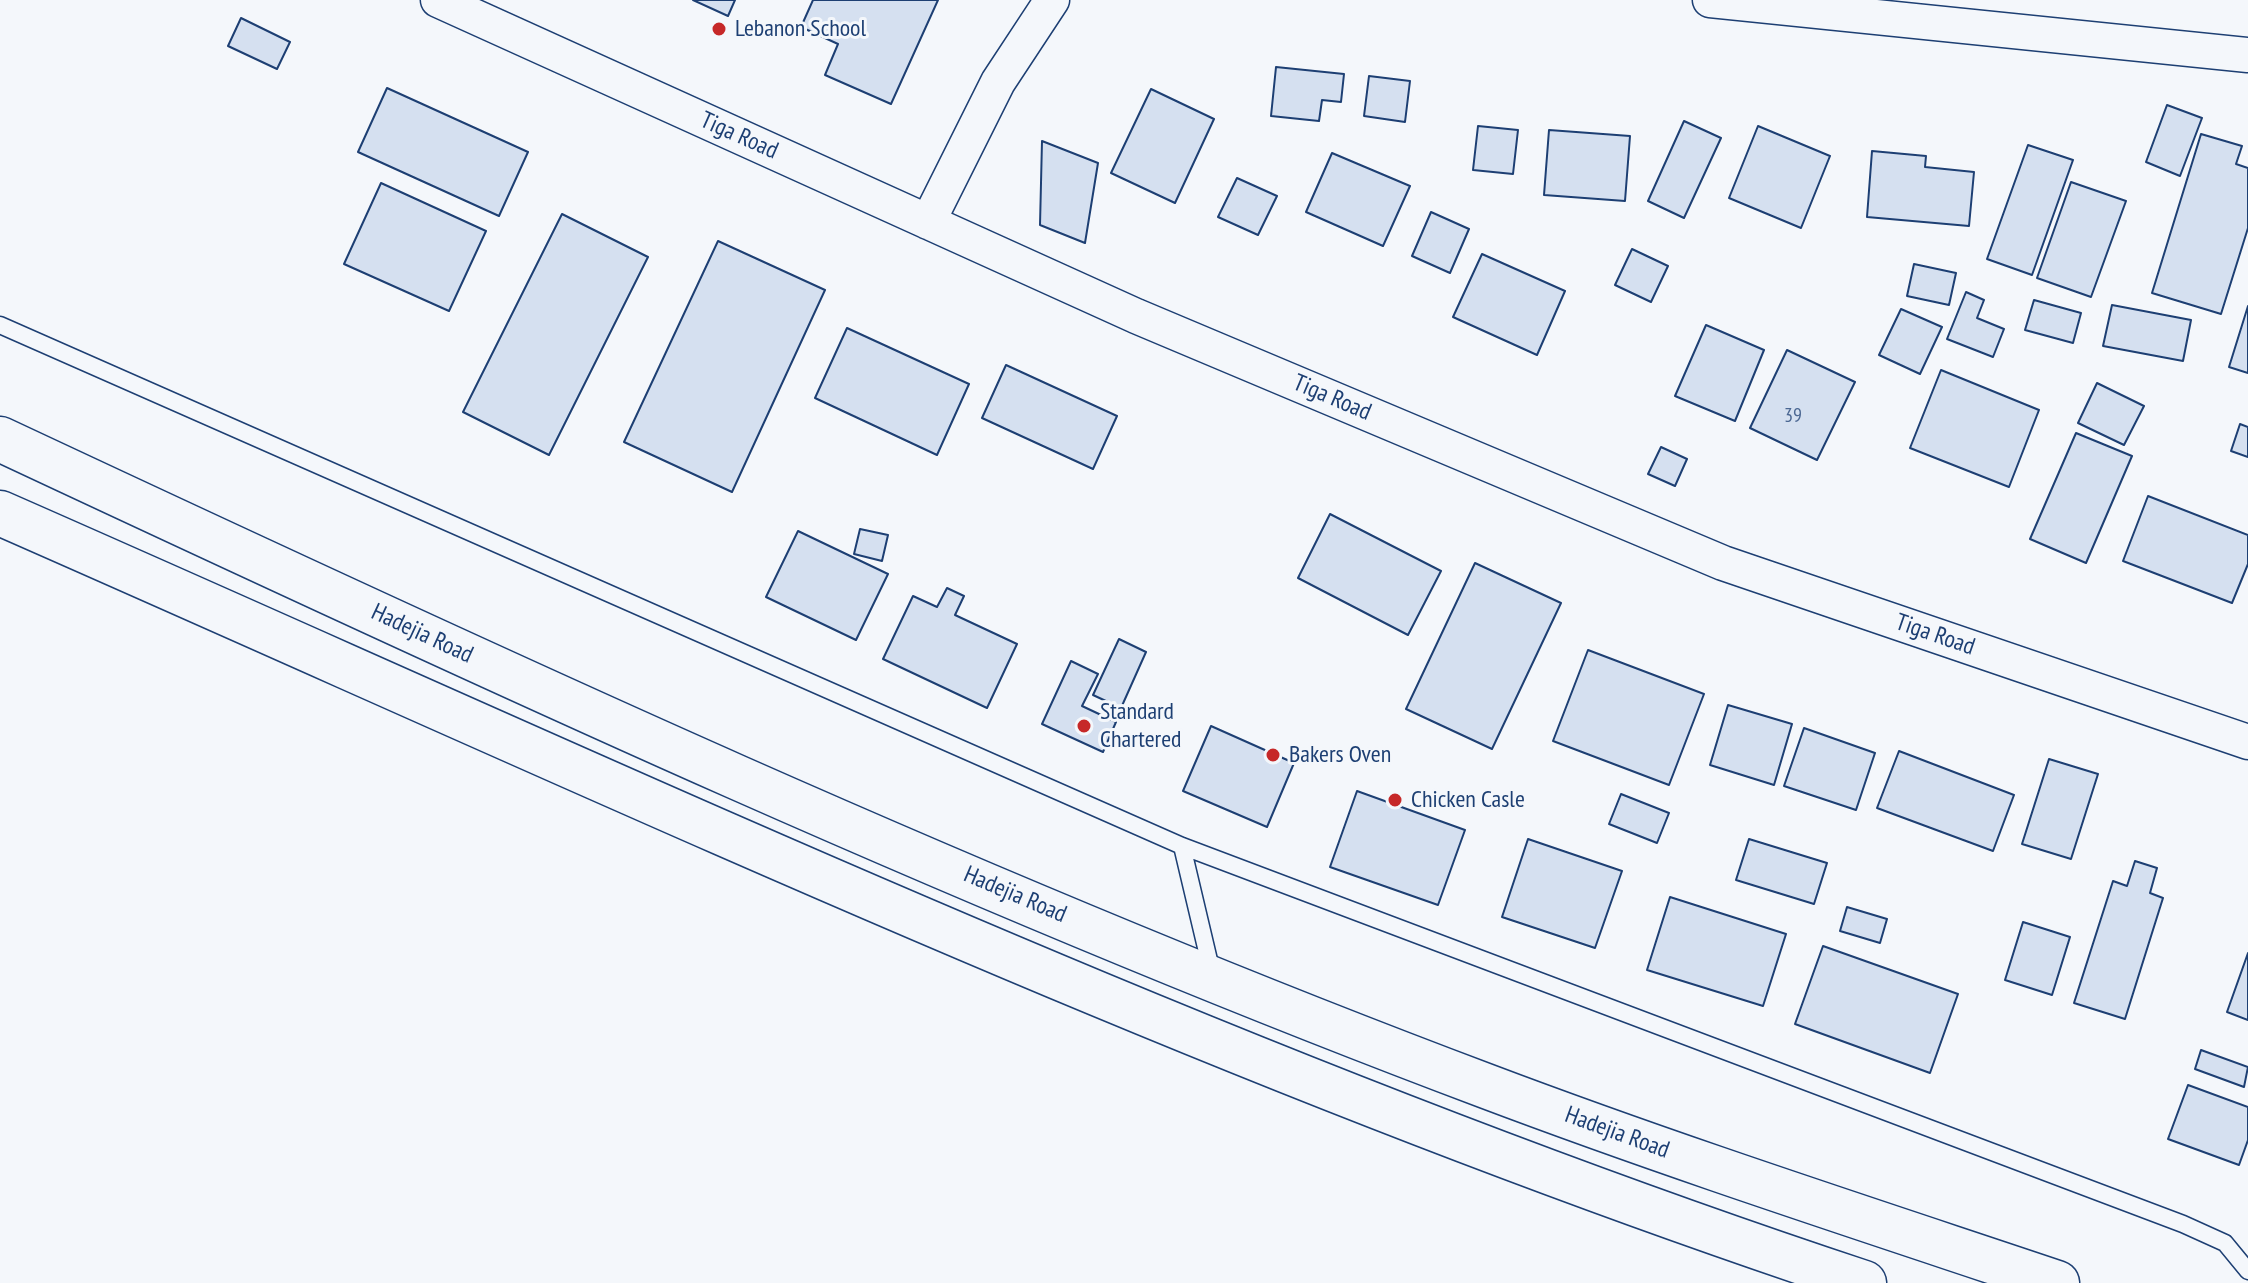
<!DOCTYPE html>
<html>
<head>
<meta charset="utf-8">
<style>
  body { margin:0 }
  canvas { display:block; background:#f4f7fb }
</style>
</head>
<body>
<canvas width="2248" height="1283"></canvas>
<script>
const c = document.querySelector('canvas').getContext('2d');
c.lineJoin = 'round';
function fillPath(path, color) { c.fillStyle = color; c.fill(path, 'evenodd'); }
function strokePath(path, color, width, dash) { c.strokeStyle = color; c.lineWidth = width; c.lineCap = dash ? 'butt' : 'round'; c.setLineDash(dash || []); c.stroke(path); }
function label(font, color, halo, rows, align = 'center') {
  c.font = font + ' "PT Sans Narrow",sans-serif'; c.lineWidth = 6; c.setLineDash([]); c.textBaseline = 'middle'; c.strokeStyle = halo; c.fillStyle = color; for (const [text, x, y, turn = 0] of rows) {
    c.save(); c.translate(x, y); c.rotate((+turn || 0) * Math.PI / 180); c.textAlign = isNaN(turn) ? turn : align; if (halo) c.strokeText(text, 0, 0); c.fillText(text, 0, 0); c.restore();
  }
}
const building = new Path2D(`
  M693 0H735L728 16Z
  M813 0H938L891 104 825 75 838 44 801 27Z
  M241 18 290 42 277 69 228 46Z
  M1276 67 1344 74 1341 102 1322 100 1319 121 1271 116Z
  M1369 76 1410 81 1405 122 1364 116Z
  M387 88 528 152 499 216 358 152Z
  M1151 89 1214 119 1175 203 1111 173Z
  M2167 105 2202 118 2180 176 2146 162Z
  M1684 121 1721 138 1684 218 1648 201Z
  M1478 126 1518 130 1513 174 1473 170Z
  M1758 126 1830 156 1801 228 1729 198Z
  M1549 130 1630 136 1625 201 1544 195Z
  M2201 134 2242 146 2236 164 2248 168V228L2221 314 2152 293Z
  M1042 141 1098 163 1085 243 1040 225Z
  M2028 145 2073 160 2032 275 1987 259Z
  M1872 151 1926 156 1925 167 1974 172 1969 226 1867 217Z
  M1332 153 1410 186 1383 246 1306 212Z
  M1237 178 1277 196 1258 235 1218 217Z
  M2071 182 2126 201 2091 297 2037 278Z
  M381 183 486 231 449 311 344 264Z
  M1431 212 1469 229 1450 273 1412 256Z
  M562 214 648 257 549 455 463 412Z
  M718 241 825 290 732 492 624 442Z
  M1632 249 1668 266 1651 302 1615 285Z
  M1482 254 1565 291 1537 355 1453 317Z
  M1914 264 1956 273 1949 305 1907 296Z
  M1966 292 1984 300 1977 318 2004 329 1993 357 1947 339Z
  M2034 300 2081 313 2073 343 2025 330Z
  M2112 305 2191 320 2183 361 2103 346Z
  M2248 306V373L2229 367Z
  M1901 309 1942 327 1920 374 1879 355Z
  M1706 325 1764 350 1735 421 1675 396Z
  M847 328 969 384 937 455 815 398Z
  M1787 350 1855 382 1817 460 1750 428Z
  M1006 365 1117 416 1093 469 982 418Z
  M1941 370 2039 410 2009 487 1910 448Z
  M2097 383 2144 406 2124 445 2078 423Z
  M2240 424 2248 427V457L2231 451Z
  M2076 433 2132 456 2086 563 2030 539Z
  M1661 447 1687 459 1675 486 1648 474Z
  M2148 496 2248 535V564L2232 603 2123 561Z
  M1330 514 1441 571 1408 635 1298 578Z
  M860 529 888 535 882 561 854 554Z
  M798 531 888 574 856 640 766 597Z
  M1475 563 1561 603 1492 749 1406 709Z
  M947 588 964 596 955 615 1017 644 987 708 883 659 913 596 937 607Z
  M1119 639 1146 652 1121 708 1093 695Z
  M1588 650 1704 694 1669 785 1553 741Z
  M1071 661 1098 674 1082 706 1116 722 1103 752 1042 724Z
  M1728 705 1792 724 1774 785 1710 765Z
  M1211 726 1294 763 1267 827 1183 791Z
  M1804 728 1875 753 1856 810 1784 786Z
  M1899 751 2014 795 1993 851 1877 808Z
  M2049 759 2098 774 2071 859 2022 844Z
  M1357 791 1465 830 1438 905 1330 867Z
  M1621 794 1669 813 1657 843 1609 824Z
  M1528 839 1622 871 1595 948 1502 917Z
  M1749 839 1827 863 1814 904 1736 880Z
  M2135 861 2157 868 2150 893 2163 898 2125 1019 2074 1003 2113 881 2127 886Z
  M1670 897 1786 934 1763 1006 1647 970Z
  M1847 907 1887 919 1880 943 1840 931Z
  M2023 922 2070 937 2052 995 2005 980Z
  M1823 946 1958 994 1930 1073 1795 1024Z
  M2248 953V1020L2227 1012Z
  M2201 1050 2248 1067 2244 1087 2195 1069Z
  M2188 1085 2248 1107V1140L2239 1165 2168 1139Z`);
fillPath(building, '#d5e0f0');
strokePath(building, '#1d3f73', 2);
const service = new Path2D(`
  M0 325 1182 846 2183 1224 2225 1243 2248 1271
  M1182 846 1212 973`);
const minor = new Path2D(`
  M438 0 1136 316 1723 563 2248 742
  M1710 0 2248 55
  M928 222 998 82 1052 0`);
const primary = new Path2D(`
  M0 439C489 668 980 896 1486 1086 1674 1157 1866 1219 2057 1283
  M0 513C615 783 1226 1072 1864 1283`);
strokePath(service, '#1d3f73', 19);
strokePath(minor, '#1d3f73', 37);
strokePath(primary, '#1d3f73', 47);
strokePath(service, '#f4f7fb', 16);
strokePath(minor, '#f4f7fb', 34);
strokePath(primary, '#f4f7fb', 44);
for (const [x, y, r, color] of [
  [719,29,8,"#c62828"],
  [1084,726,8,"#c62828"],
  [1273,755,8,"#c62828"],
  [1395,800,8,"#c62828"]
]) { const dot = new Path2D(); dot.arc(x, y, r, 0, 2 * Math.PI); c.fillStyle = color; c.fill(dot); strokePath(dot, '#f4f7fb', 3); }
label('20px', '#4b6792', null, [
  ["39",1793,416]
]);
label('24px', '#1d3f73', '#f4f7fb', [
  ["Lebanon School",735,29],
  ["Standard",1100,712],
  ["Chartered",1100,740],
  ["Bakers Oven",1289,755],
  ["Chicken Casle",1411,800]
], 'left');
label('24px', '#1d3f73', '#f4f7fb', [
  ["Tiga Road",739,136,24],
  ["Tiga Road",1332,398,23],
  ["Hadejia Road",422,634,25],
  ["Tiga Road",1935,635,19],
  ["Hadejia Road",1015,895,23],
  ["Hadejia Road",1617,1133,20]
]);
</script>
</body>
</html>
